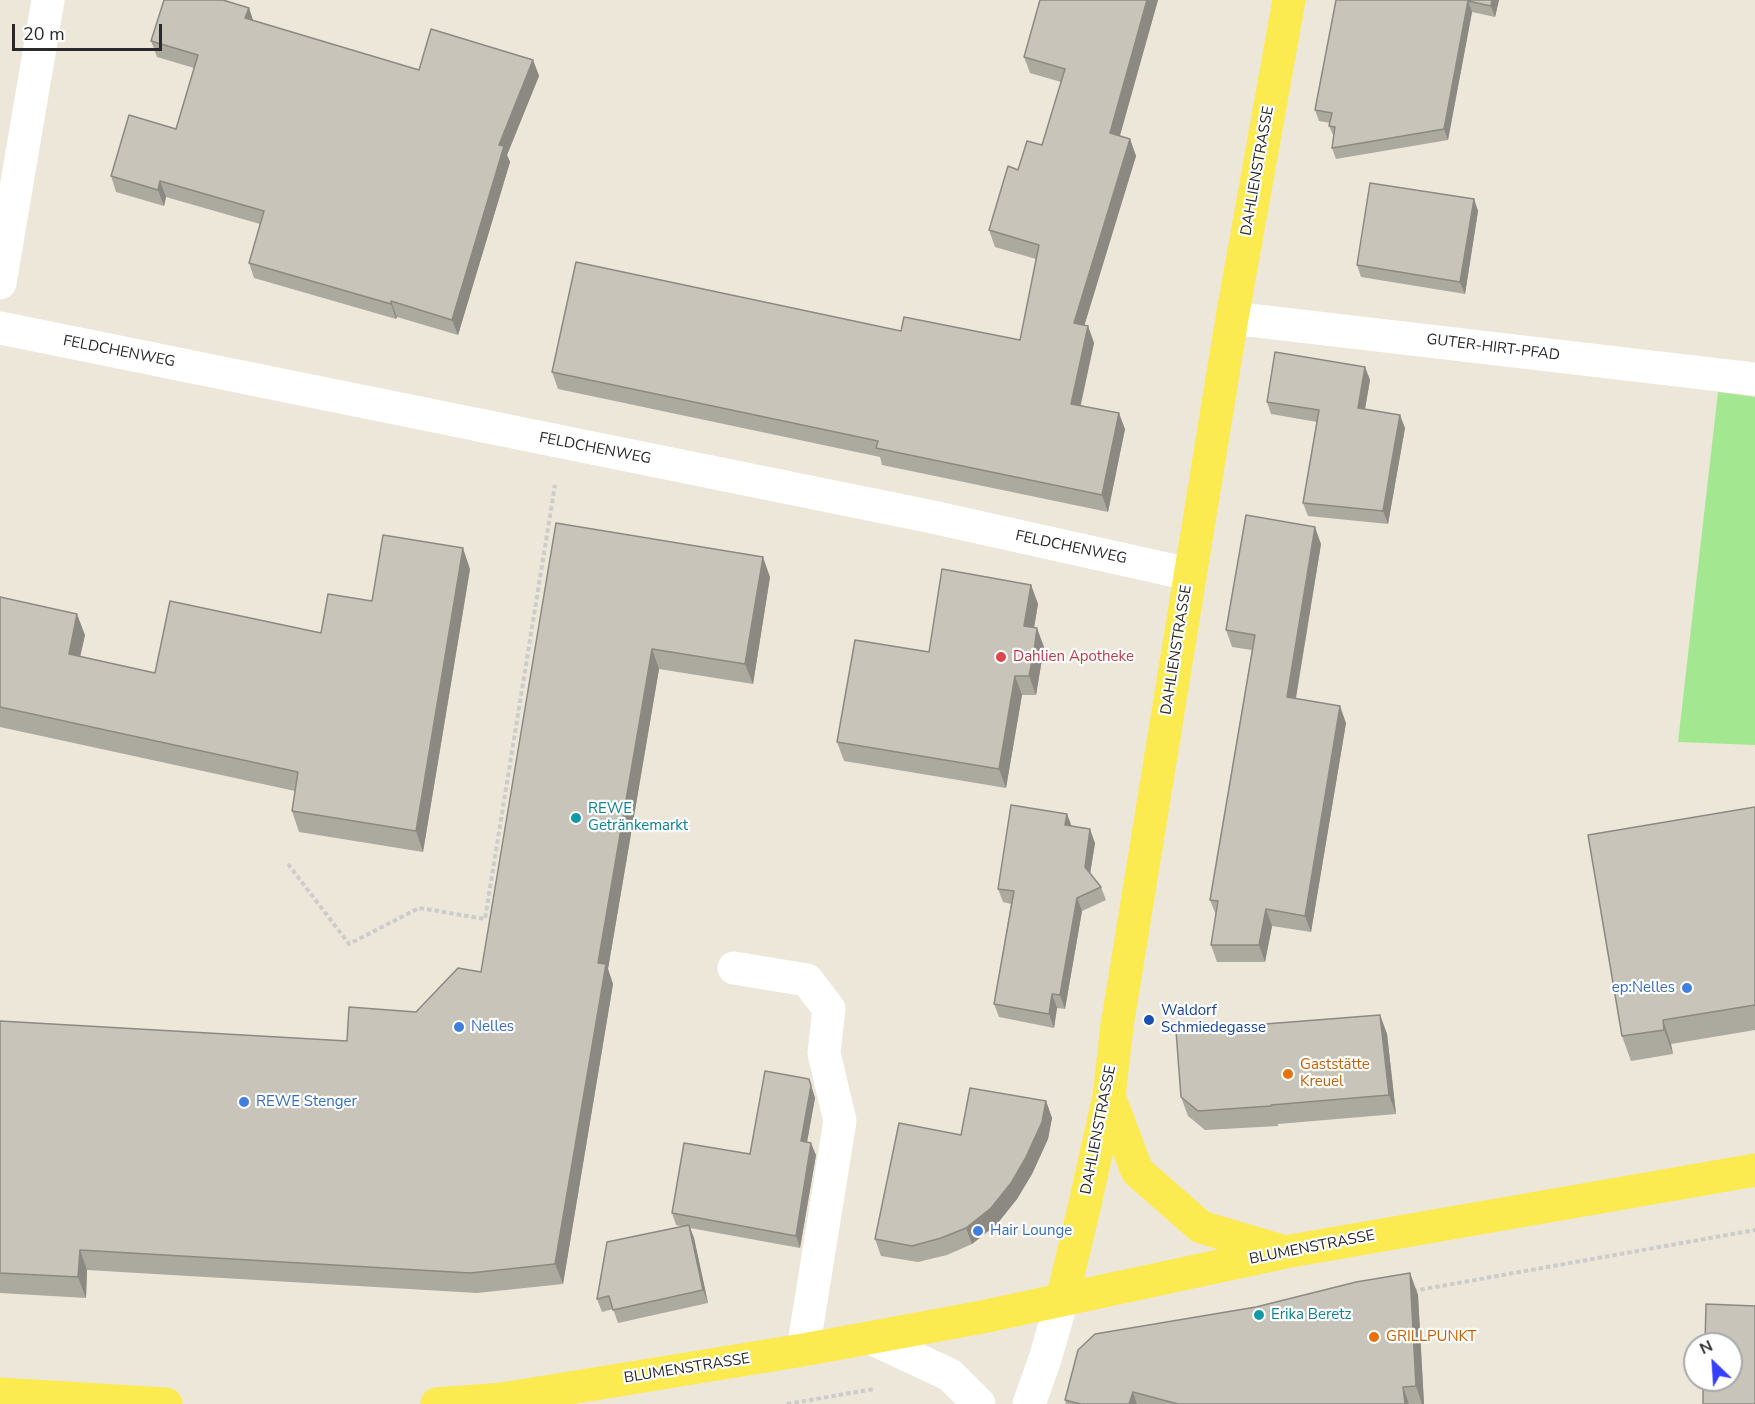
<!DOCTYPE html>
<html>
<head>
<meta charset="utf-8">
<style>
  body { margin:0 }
  #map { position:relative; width:1755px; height:1404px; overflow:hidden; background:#ede7d9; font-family:"Nunito Sans",sans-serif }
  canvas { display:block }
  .north { position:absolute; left:1683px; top:1332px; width:60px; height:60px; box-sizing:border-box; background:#fff; border:2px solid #a9a9a9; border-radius:50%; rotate:335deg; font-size:16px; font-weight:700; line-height:24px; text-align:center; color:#292929 }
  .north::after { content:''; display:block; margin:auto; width:21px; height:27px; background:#343fff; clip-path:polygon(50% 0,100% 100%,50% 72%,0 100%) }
  .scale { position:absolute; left:12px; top:24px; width:150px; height:27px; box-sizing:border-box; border:3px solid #292929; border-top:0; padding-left:8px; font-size:18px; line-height:21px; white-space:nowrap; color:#292929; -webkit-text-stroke:4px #fff; paint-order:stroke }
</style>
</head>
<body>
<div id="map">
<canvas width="1755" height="1404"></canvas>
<div class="north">N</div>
<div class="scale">20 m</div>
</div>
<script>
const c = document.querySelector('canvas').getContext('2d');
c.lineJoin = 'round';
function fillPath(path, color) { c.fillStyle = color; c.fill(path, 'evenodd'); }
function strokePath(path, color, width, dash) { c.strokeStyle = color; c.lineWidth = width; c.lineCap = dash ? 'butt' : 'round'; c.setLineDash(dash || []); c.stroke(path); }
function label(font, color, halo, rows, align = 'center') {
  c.font = font + ' "Nunito Sans",sans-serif'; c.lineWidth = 4.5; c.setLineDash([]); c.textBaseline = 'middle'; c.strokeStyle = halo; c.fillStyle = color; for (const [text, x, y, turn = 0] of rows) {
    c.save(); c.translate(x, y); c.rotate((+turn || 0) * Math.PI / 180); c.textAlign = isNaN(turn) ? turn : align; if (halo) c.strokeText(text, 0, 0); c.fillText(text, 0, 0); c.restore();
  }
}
fillPath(new Path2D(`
  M1718 392 1755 397V745L1678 742Z`), '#a3e891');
strokePath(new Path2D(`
  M288 864 349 944 419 908 485 919 555 485
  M1413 1291 1755 1230
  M787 1404 874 1389`), '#ccc', 4, [4.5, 3]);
strokePath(new Path2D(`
  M0 283 48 0
  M1232 318 1755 379
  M0 328 928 516 1189 574
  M734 968 807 980 829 1009 824 1053 840 1121 803 1350
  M871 1338 950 1375 979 1404
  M1029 1404 1045 1359 1062 1300`), '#fff', 33);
strokePath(new Path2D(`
  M1109 1096 1137 1171 1201 1227 1282 1251
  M1062 1300 1084 1208 1109 1096 1117 1026 1232 318 1289 0
  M0 1394 166 1404
  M437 1404 502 1399 803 1350 982 1317 1285 1252 1755 1170`), '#fbea50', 33);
fillPath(new Path2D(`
  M1158 0 1119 136 1130 139 1136 156 1084 325 1088 326 1094 343 1081 405 1125 429 1108 512 882 465 880 457 558 389 552 372 901 331 1020 340 1036 259 995 247 989 230 1018 170 1042 145 1061 82 1030 73 1024 57Z
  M1336 0H1499L1495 17 1472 12 1448 140 1336 159 1332 148 1334 137 1329 126 1330 123 1319 121 1315 110Z
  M249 8 253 21 419 70 533 60 539 76 507 155 510 162 458 335 397 317 396 319 254 278 249 263 260 224 166 197 164 206 116 192 111 176 176 129 194 68 157 57 151 41Z
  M1474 199 1478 211 1465 294 1361 277 1357 265Z
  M1365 367 1370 380 1365 409 1405 428 1388 524 1308 516 1303 503 1317 422 1271 414 1267 402Z
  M556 523 770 577 753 684 659 669 608 969 613 984 563 1284 477 1293 87 1270 86 1298 0 1293V1021L347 1041 416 1012 481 972Z
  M1321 544 1296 699 1346 723 1311 932 1272 926 1265 962H1217L1211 945 1216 915 1210 900 1252 650 1232 647 1226 630Z
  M470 569 423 852 299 832 292 811 295 791 0 727V597L85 635 80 657 155 673 321 633 372 601Z
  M1031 585 1038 604 1034 628 1044 647 1036 695H1022L1006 788 844 761 837 742 929 652Z
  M1755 807V1030L1671 1044 1673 1054 1631 1061 1622 1036Z
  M1067 814 1071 826 1095 843 1090 874 1101 887 1106 900 1082 911 1065 1009 1057 1008 1054 1028 999 1017 994 1004 1011 904 1003 902 998 889Z
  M1380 1015 1387 1034 1396 1114 1278 1124V1126L1205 1130 1188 1116 1181 1097Z
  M809 1079 815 1098 807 1142 816 1155 800 1248 690 1228 694 1238 708 1303 618 1323 613 1309 602 1312 597 1299 681 1226 676 1225 672 1213 750 1154Z
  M1046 1101 1052 1118 1048 1139 1032 1174 1017 1199 997 1224 972 1244 947 1255 918 1262 881 1256 875 1239Z
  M1410 1273 1418 1295 1424 1404H1066L1065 1400 1256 1307Z`), '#aca99f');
fillPath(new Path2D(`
  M1147 0H1158L1116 150 1110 133Z
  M1492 0H1499L1495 17 1491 6Z
  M1468 1 1472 12 1448 140 1444 129Z
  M249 8 254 23 245 18Z
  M533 60 539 76 507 155 510 162 458 335 452 320 499 145Z
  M1130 139 1136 156 1080 340 1074 323Z
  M160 181 166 197 164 206 158 190Z
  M1474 199 1478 211 1465 294 1460 282Z
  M391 301 397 317 396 319 391 304Z
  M1088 326 1094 343 1077 420 1071 404Z
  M1365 367 1370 380 1363 420 1358 408Z
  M1119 413 1125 429 1108 512 1102 495Z
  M1400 415 1405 428 1388 524 1383 511Z
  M1315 527 1321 544 1293 714 1287 697Z
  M463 548 470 569 423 852 416 831Z
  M763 557 770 577 753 684 745 664Z
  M1031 585 1038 604 1031 645 1024 626Z
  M77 614 85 635 76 675 69 654Z
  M1037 628 1044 647 1036 695 1029 676Z
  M652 649 659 669 608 969 613 984 563 1284 555 1264 598 963Z
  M1015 676 1022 695 1006 788 999 769Z
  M1340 706 1346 723 1311 932 1305 916Z
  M1067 814 1072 827 1065 825Z
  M1090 829 1095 843 1089 880 1085 867Z
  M1077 898 1082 911 1065 1009 1060 995Z
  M1266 909 1272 926 1265 962 1259 945Z
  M1052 994 1057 1008 1054 1028 1049 1014Z
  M1380 1015 1387 1034 1396 1114 1389 1095Z
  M1663 1020 1671 1044 1673 1054 1664 1030Z
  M809 1079 815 1098 805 1153 801 1141Z
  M1046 1101 1052 1118 1048 1139 1032 1174 1017 1199 997 1224 972 1244 966 1228Z
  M811 1143 816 1155 800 1248 796 1236Z
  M689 1225 694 1238 708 1303 703 1290Z
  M80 1250 87 1270 86 1298 78 1277Z
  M1410 1273 1418 1295 1424 1404H1422L1416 1386Z
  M1403 1387 1409 1404H1405Z
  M1133 1392 1137 1404H1129Z`), '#8c8982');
const building = new Path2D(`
  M164 0H223L249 8 245 18 419 70 431 29 533 60 499 145 504 146 452 320 391 301V304L249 263 264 211 160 181 158 190 111 176 129 115 176 129 198 55 151 41Z
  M1040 0H1147L1110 133 1130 139 1074 323 1088 326 1071 404 1119 413 1102 495 876 448 878 441 552 372 576 262 901 331 904 317 1020 340 1039 245 989 230 1008 166 1018 170 1027 141 1042 145 1065 69 1024 57Z
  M1336 0H1492L1491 6 1468 1 1444 129 1332 148 1335 127 1329 126 1332 113 1315 110Z
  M1370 183 1474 199 1460 282 1357 265Z
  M1275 352 1365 367 1358 408 1400 415 1383 511 1303 503 1319 410 1267 402Z
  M1246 515 1315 527 1287 697 1340 706 1305 916 1266 909 1259 945H1211L1218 901 1210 900 1255 635 1226 630Z
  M556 523 763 557 745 664 652 649 598 963 606 964 555 1264 470 1273 80 1250 78 1277 0 1273V1021L347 1041 349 1007 416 1012 458 968 481 972Z
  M383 535 463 548 416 831 292 811 298 772 0 707V597L77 614 69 654 155 673 170 601 321 633 328 594 372 601Z
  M942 569 1031 585 1024 626 1037 628 1034 651 1029 676H1015L999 769 837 742 855 640 929 652Z
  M1011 805 1067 814 1065 825 1090 829 1085 867 1101 887 1077 898 1060 995 1052 994 1049 1014 994 1004 1014 891 998 889Z
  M1755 807V1005L1663 1020 1664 1030 1622 1036 1588 835Z
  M1380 1015 1389 1095 1271 1105V1106L1198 1111 1181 1097 1176 1031Z
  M765 1071 809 1079 811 1086 801 1141 811 1143 796 1236 672 1213 684 1143 750 1154Z
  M970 1088 1046 1101 1042 1122 1026 1157 1011 1183 991 1208 966 1228 941 1238 912 1246 875 1239 899 1123 961 1135Z
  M689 1225 703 1290 613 1310 609 1296 597 1299 607 1242Z
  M1410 1273 1416 1386 1403 1387 1405 1404H1178L1133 1392 1129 1404H1081L1065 1400 1078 1350 1095 1334 1256 1307 1356 1282Z
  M1706 1304 1755 1306V1404H1703V1380H1731V1344H1705Z`);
fillPath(building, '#c8c4b9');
strokePath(building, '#8c8982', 1.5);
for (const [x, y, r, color] of [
  [1001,657,6,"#e0444e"],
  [576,818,6,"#0f9aa8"],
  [1687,988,6,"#3f7fe0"],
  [1149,1020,6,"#1a4fb4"],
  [459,1027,6,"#3f7fe0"],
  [1288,1074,6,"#e8710a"],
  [244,1102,6,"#3f7fe0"],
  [978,1231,6,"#3f7fe0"],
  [1259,1315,6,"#0f9aa8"],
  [1374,1337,6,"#e8710a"]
]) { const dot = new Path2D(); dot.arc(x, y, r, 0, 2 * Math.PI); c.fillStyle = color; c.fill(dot); strokePath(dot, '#fff', 2); }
label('15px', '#292929', '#fff', [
  ["DAHLIENSTRASSE",1258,171,-80],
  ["GUTER-HIRT-PFAD",1493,348,7],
  ["FELDCHENWEG",119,352,11],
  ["FELDCHENWEG",595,449,11],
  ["FELDCHENWEG",1071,548,12],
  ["DAHLIENSTRASSE",1177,650,-81],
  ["DAHLIENSTRASSE",1099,1130,-79],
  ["BLUMENSTRASSE",1312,1248,-11],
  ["BLUMENSTRASSE",687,1369,-9]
]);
label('15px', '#be3a42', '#fff', [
  ["Dahlien Apotheke",1013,657]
], 'left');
label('15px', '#0d838f', '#fff', [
  ["REWE",588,809],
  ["Getränkemarkt",588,826],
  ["Erika Beretz",1271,1315]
], 'left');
label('15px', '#366cbe', '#fff', [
  ["ep:Nelles",1675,988,"right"],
  ["Nelles",471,1027],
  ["REWE Stenger",256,1102],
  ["Hair Lounge",990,1231]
], 'left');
label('15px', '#164399', '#fff', [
  ["Waldorf",1161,1011],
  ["Schmiedegasse",1161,1028]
], 'left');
label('15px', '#c56008', '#fff', [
  ["Gaststätte",1300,1065],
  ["Kreuel",1300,1082],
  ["GRILLPUNKT",1386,1337]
], 'left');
</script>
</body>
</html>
